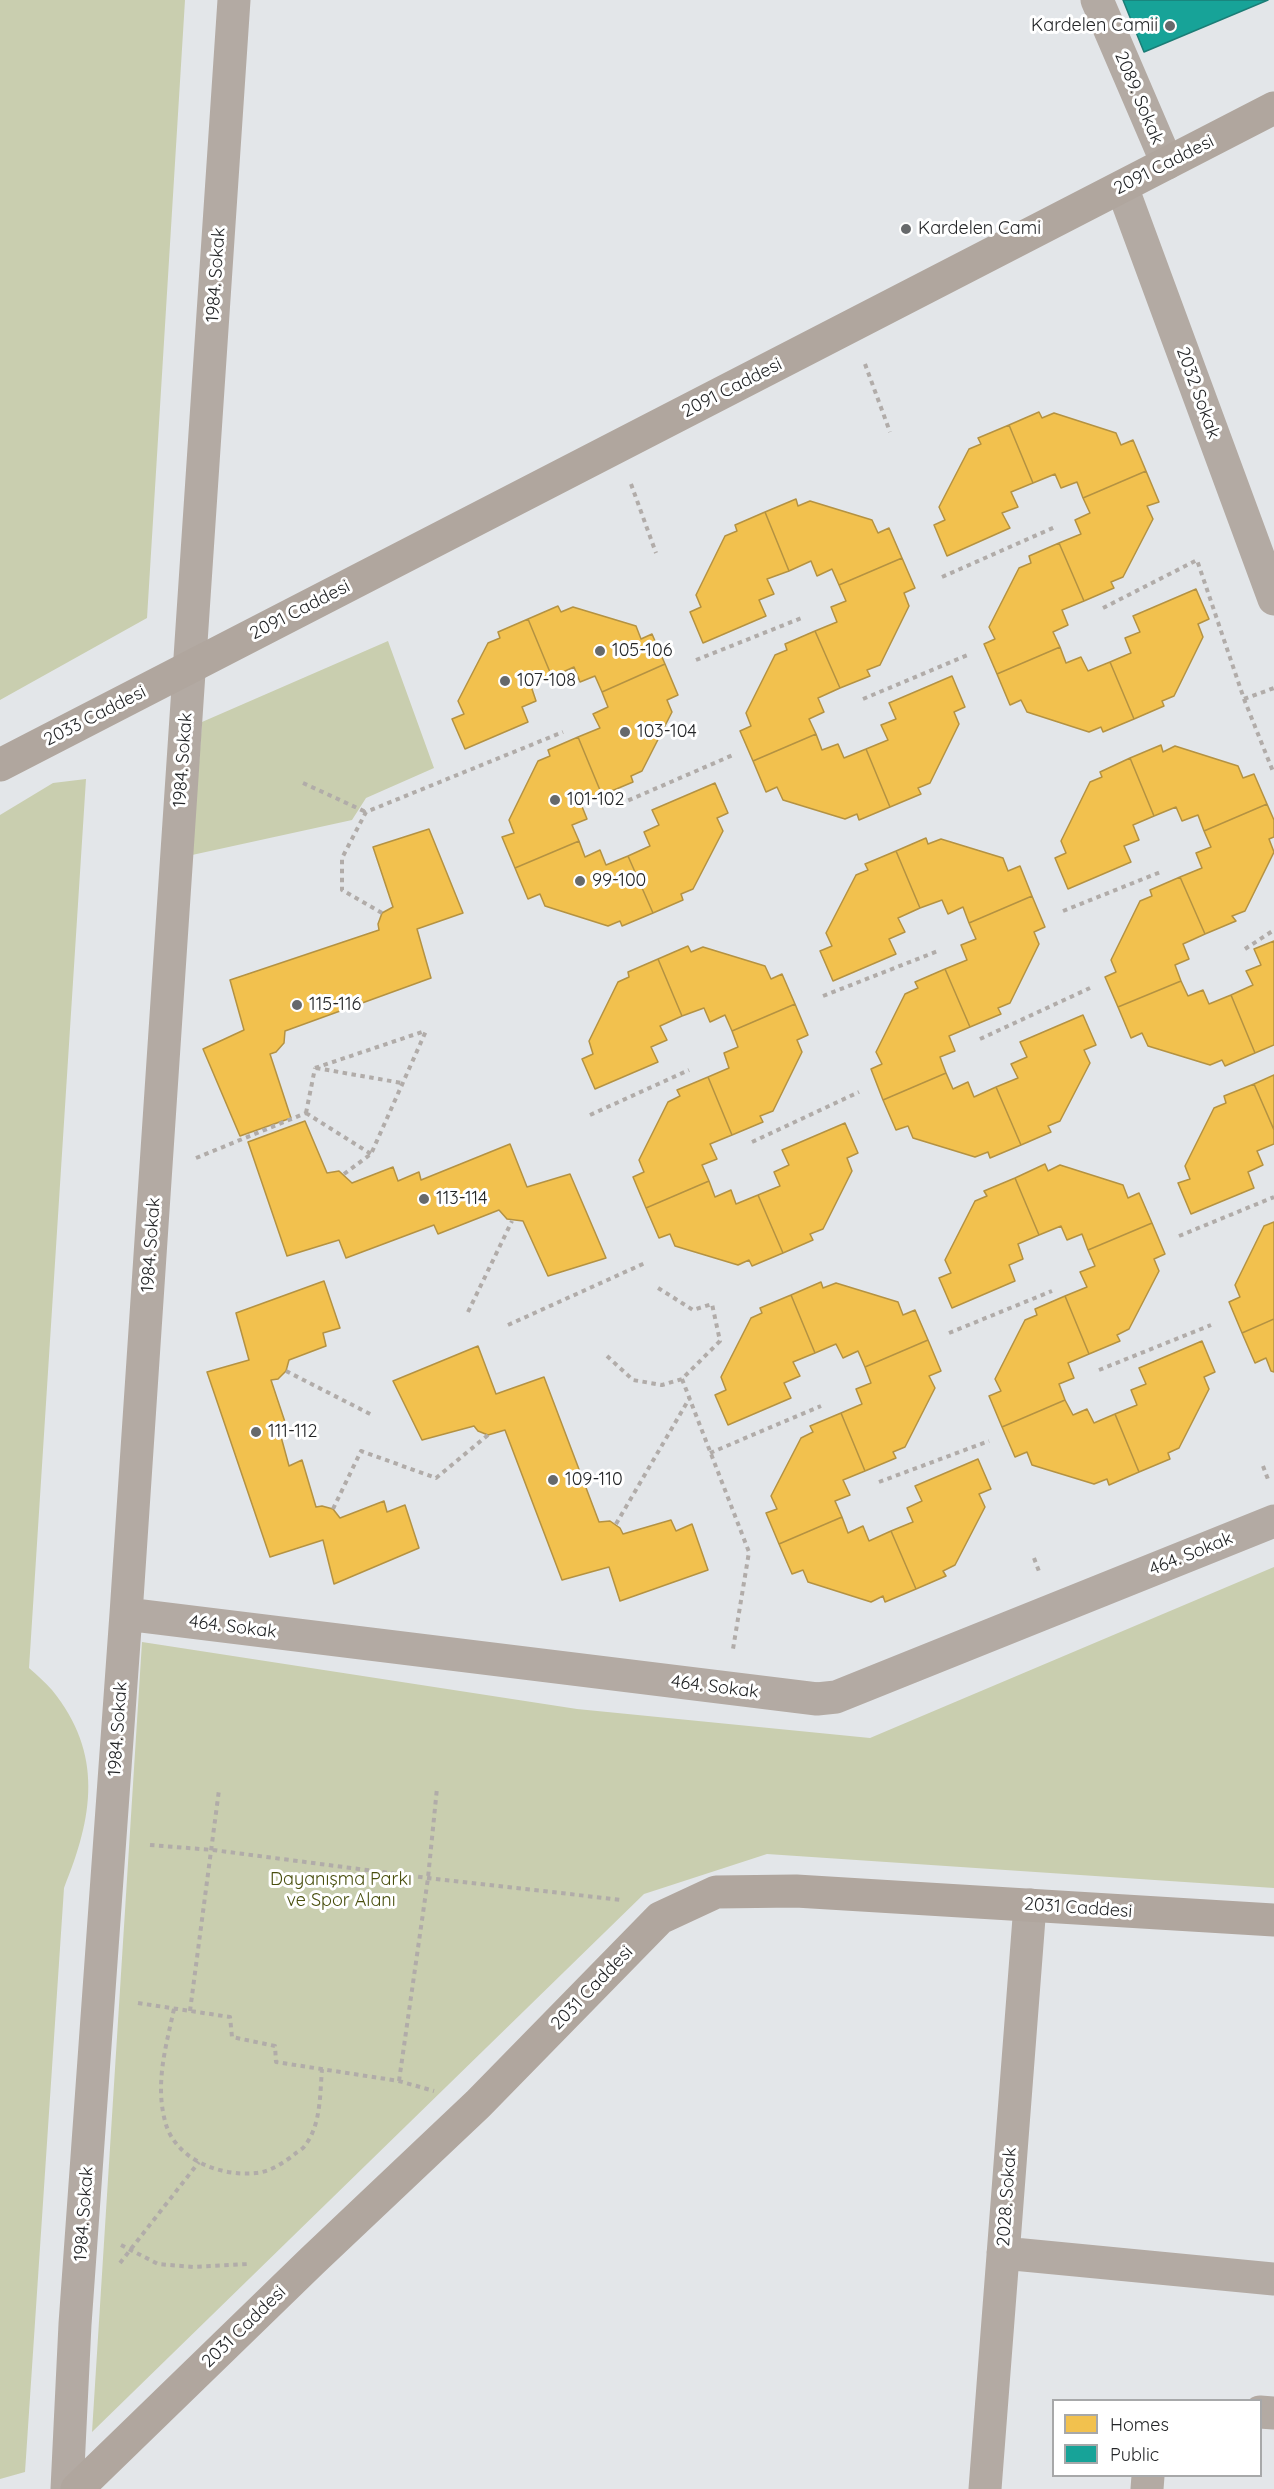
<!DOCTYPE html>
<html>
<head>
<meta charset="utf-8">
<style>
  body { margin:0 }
  #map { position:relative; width:1274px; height:2489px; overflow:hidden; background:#e3e6e9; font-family:Quicksand,sans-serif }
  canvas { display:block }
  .legend { position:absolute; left:1052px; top:2399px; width:210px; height:78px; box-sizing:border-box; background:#fff; border:2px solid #a7a8a9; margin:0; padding:8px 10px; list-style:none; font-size:18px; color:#232527 }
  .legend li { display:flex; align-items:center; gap:12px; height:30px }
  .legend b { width:30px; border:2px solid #a7a8a9 }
</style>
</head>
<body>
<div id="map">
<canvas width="1274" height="2489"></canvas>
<ul class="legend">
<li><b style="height:16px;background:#f2c14e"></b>Homes</li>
<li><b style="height:16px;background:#17a398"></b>Public</li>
</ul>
</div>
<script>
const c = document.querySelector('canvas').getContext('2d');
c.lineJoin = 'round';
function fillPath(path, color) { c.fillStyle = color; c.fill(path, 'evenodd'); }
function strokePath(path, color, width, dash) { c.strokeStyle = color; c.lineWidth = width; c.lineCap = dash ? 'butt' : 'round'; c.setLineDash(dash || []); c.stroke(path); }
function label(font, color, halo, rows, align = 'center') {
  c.font = font + ' Quicksand,sans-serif'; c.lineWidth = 6; c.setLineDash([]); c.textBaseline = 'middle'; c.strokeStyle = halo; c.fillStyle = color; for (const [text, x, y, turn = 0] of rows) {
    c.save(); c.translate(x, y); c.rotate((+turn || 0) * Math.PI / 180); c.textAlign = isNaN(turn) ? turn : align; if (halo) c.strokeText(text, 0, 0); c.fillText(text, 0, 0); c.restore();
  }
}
fillPath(new Path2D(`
  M0 0H185L147 618 0 700Z
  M388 641 434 768 366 798 352 820 192 855 202 722Z
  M86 779 29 1668C37 1675 45 1682 52 1690 104 1754 93 1817 64 1888L25 2472 0 2479V815L53 783Z
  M1274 1567V1888L767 1854 644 1894 92 2432 142 1642 577 1709 870 1738Z`), '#c9ceaf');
const homes = new Path2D(`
  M1039 412 1042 418 1054 413 1116 433 1121 445 1133 440 1146 471 1083 498 1077 482 1061 488 1055 474 1033 483 1009 425Z
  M1009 425 1033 483 1011 492 1018 507 1002 513 1010 528 947 556 934 525 945 520 939 507 969 449 981 444 978 438Z
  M1146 471 1159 502 1147 506 1153 519 1123 577 1111 582 1114 588 1084 601 1059 543 1081 534 1075 520 1090 513 1083 498Z
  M796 499 798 506 810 501 872 520 878 533 889 528 902 558 839 585 832 569 817 576 811 561 789 571 765 512Z
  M765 512 789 571 767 579 774 594 759 600 766 616 703 643 690 612 701 607 696 595 725 536 737 531 735 525Z
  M1059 543 1084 601 1062 610 1068 625 1053 632 1060 647 997 674 984 644 995 639 989 627 1019 568 1031 563 1029 556Z
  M902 558 915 588 904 593 909 606 880 665 867 670 870 676 840 688 815 631 837 622 831 607 846 601 839 585Z
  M1196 589 1209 619 1198 624 1203 637 1174 696 1162 701 1164 706 1134 719 1110 662 1131 653 1125 638 1140 632 1133 616Z
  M558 606 561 612 573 607 636 626 641 639 652 634 665 664 602 692 595 676 580 682 574 667 552 677 528 619Z
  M528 619 552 677 531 686 536 701 522 707 528 722 465 749 452 719 464 714 458 701 488 643 500 638 498 632Z
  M815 631 840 688 818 698 824 712 809 719 816 734 753 761 740 731 751 726 746 713 775 655 787 650 785 644Z
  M1060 647 1066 663 1081 657 1088 671 1110 662 1134 719 1103 732 1101 727 1089 732 1027 712 1021 700 1010 705 997 674Z
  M665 664 678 695 667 700 672 712 642 771 631 776 633 782 602 795 578 737 600 728 593 714 608 707 602 692Z
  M952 676 965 707 954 712 959 724 930 783 918 788 921 794 890 807 866 749 888 740 881 725 896 719 889 703Z
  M816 734 822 750 838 744 844 758 866 749 890 807 859 820 857 814 845 819 783 800 777 787 766 792 753 761Z
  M578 737 602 795 581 804 587 819 572 825 579 841 515 868 502 837 514 833 509 820 538 761 550 756 548 750Z
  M1161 745 1163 752 1175 746 1238 766 1243 778 1254 774 1267 804 1204 831 1198 815 1182 821 1176 807 1154 816 1130 758Z
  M1130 758 1154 816 1133 825 1139 840 1124 846 1131 862 1068 889 1055 858 1066 853 1061 841 1090 782 1102 777 1100 772Z
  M715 783 728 813 717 818 723 831 693 889 681 894 683 900 653 913 628 856 650 846 644 832 659 825 652 810Z
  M1267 804 1274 820V837L1269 839 1274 852 1245 911 1232 916 1236 921 1205 934 1180 877 1202 868 1196 853 1211 847 1204 831Z
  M429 829 463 913 417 929 431 978 285 1031 284 1043 276 1052 270 1054 291 1118 240 1136 203 1049 244 1030 230 980 379 930 378 924 382 913 393 907 373 847Z
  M926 838 928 844 941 839 1003 858 1008 871 1020 866 1032 896 969 923 963 907 948 914 942 900 920 908 896 851Z
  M579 841 585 857 600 850 606 865 628 856 653 913 622 926 620 921 608 926 545 906 540 894 528 899 515 868Z
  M896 851 920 908 898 918 905 932 889 939 896 954 833 981 820 951 832 946 826 933 856 875 868 870 865 864Z
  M1180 877 1205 934 1183 944 1189 959 1175 965 1181 981 1118 1007 1105 977 1116 972 1111 960 1140 901 1152 896 1150 890Z
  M1032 896 1045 927 1034 932 1039 944 1010 1003 998 1008 1001 1014 970 1027 945 969 967 960 961 945 976 939 969 923Z
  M1274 941V1045L1255 1053 1231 995 1253 985 1246 971 1261 965 1254 949Z
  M688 946 691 952 703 947 765 966 771 979 782 974 795 1004 732 1031 725 1015 710 1022 704 1008 682 1016 658 959Z
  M658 959 682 1016 660 1026 667 1040 651 1047 658 1062 595 1089 582 1059 593 1054 589 1041 618 982 629 977 628 972Z
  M945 969 970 1027 949 1036 955 1051 940 1057 946 1073 883 1100 871 1069 882 1064 876 1052 905 994 918 988 915 982Z
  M1181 981 1188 996 1203 990 1209 1004 1231 995 1255 1053 1225 1066 1222 1060 1210 1065 1148 1046 1142 1033 1131 1038 1118 1007Z
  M795 1004 808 1035 797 1040 802 1052 773 1111 760 1116 763 1122 732 1135 708 1077 729 1068 724 1053 738 1047 732 1031Z
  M1083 1015 1096 1045 1084 1050 1090 1063 1060 1121 1048 1126 1051 1132 1021 1145 996 1087 1018 1078 1011 1064 1027 1057 1020 1042Z
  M946 1073 953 1089 968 1082 974 1097 996 1087 1021 1145 990 1158 988 1152 975 1157 913 1138 908 1126 896 1130 883 1100Z
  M1274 1075V1130L1254 1084Z
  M708 1077 732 1135 710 1144 717 1159 702 1165 709 1181 646 1208 633 1177 644 1172 639 1160 668 1102 680 1096 677 1090Z
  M1254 1084 1274 1130V1144L1257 1151 1263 1165 1248 1172 1254 1188 1191 1214 1178 1183 1190 1179 1185 1166 1214 1108 1226 1103 1224 1096Z
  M305 1121 327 1173 339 1171 352 1183 393 1167 398 1181 419 1172 421 1180 510 1144 527 1187 570 1174 606 1258 548 1276 523 1221 507 1219 499 1210 438 1234 434 1225 346 1258 339 1240 287 1256 248 1142Z
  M845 1123 858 1153 847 1158 852 1171 823 1229 810 1234 813 1240 783 1253 758 1195 780 1186 774 1172 789 1165 782 1150Z
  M1045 1164 1048 1171 1060 1165 1123 1185 1128 1198 1139 1193 1152 1223 1088 1250 1082 1234 1067 1240 1061 1226 1039 1235 1015 1178Z
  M1015 1178 1039 1235 1018 1244 1023 1259 1009 1265 1015 1281 952 1308 939 1278 951 1273 945 1260 975 1201 987 1196 984 1191Z
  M709 1181 715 1197 731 1190 736 1204 758 1195 783 1253 752 1266 749 1260 738 1265 675 1246 670 1234 659 1238 646 1208Z
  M1274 1222V1319L1242 1333 1229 1302 1240 1297 1235 1285 1264 1226Z
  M1152 1223 1165 1254 1154 1259 1159 1271 1129 1329 1117 1335 1120 1341 1089 1354 1065 1296 1087 1287 1080 1272 1095 1266 1088 1250Z
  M324 1281 340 1328 323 1333 326 1346 289 1360 286 1371 278 1379 271 1380 288 1431 280 1433 289 1466 302 1460 316 1507 322 1506 333 1509 340 1518 384 1501 387 1512 405 1505 419 1548 334 1584 323 1540 270 1557 207 1372 249 1360 236 1313Z
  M821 1282 823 1288 836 1283 898 1302 903 1315 915 1310 928 1340 865 1367 858 1351 843 1358 836 1344 815 1353 791 1295Z
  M791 1295 815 1353 793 1362 800 1376 784 1383 791 1398 728 1425 715 1395 726 1390 721 1377 751 1318 762 1313 760 1308Z
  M1065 1296 1089 1354 1068 1363 1074 1378 1059 1384 1065 1400 1002 1427 989 1396 1001 1391 995 1379 1025 1320 1037 1315 1035 1309Z
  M1274 1319V1372L1271 1371 1266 1358 1255 1363 1242 1333Z
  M928 1340 941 1371 929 1376 935 1388 905 1447 893 1452 896 1458 865 1471 841 1413 862 1404 856 1389 871 1383 865 1367Z
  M1202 1341 1215 1372 1204 1377 1209 1389 1179 1448 1168 1453 1170 1459 1139 1472 1115 1414 1137 1405 1131 1390 1146 1384 1139 1368Z
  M478 1346 496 1394 544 1377 599 1522 610 1521 620 1528 623 1534 671 1520 676 1531 692 1524 708 1570 620 1601 609 1567 562 1580 505 1430 488 1435 478 1431 474 1426 422 1440 393 1381Z
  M1065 1400 1073 1415 1087 1409 1094 1423 1115 1414 1139 1472 1109 1485 1107 1479 1094 1484 1032 1465 1027 1452 1015 1457 1002 1427Z
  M841 1413 865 1471 843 1480 850 1495 835 1501 842 1517 779 1544 766 1513 777 1509 771 1496 801 1438 813 1432 810 1426Z
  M978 1459 991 1489 979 1494 985 1507 955 1565 943 1571 946 1576 916 1589 891 1531 913 1522 907 1508 922 1501 915 1486Z
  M842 1517 848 1533 863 1526 869 1541 891 1531 916 1589 885 1602 883 1596 871 1602 808 1582 803 1570 792 1574 779 1544Z`);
fillPath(homes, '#f2c14e');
strokePath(homes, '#b49242', 1.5);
const public = new Path2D(`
  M1123 0H1268L1144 52Z`);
fillPath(public, '#17a398');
strokePath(public, '#1b7d76', 1.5);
strokePath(new Path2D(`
  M865 364 890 432
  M631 484 656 553
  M942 577 1055 527
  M1103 608 1197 560 1244 699 1274 774
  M696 660 804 617
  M863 699 970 654
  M1244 699 1274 688
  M303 783 366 812
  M620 804 733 755
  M1063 911 1163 871
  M382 913 342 890V858L366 812 563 732
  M1245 949 1274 930
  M823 996 938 951
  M980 1039 1090 988
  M315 1068 425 1031
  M316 1068 402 1083
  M306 1113 371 1154
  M306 1113 315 1068
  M590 1115 689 1070
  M752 1142 859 1092
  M196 1158 306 1113
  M344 1174 371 1154 426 1031
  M1179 1236 1274 1197
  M468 1312 512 1221
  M508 1325 645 1263
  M949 1333 1052 1291
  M607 1356 633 1380 662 1385 682 1379 720 1341 712 1304 693 1310 655 1286
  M1099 1370 1211 1325
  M286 1371 372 1415
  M682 1379 749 1552 733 1649
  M710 1453 821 1406
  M1263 1466 1269 1482
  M879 1482 989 1441
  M333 1509 361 1451 436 1478 488 1435
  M616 1524 689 1399
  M1034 1558 1040 1574
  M150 1845 213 1850 428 1878 622 1900
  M138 2003 230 2017 232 2037 275 2046 276 2062 399 2081 434 2091
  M174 2009C166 2046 155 2083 165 2121 174 2159 220 2177 256 2173 270 2172 285 2162 296 2153 299 2151 304 2148 306 2144 321 2124 320 2093 322 2069
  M190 2011 219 1790
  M399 2081 428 1878 437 1788
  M121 2245 158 2264 193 2267 249 2264
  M120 2263 199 2162`), '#b1aca9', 4, [4.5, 4.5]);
strokePath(new Path2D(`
  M1097 0 1167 163
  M1122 187 1274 599
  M126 1614 817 1699 836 1697 1274 1521
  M1003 2253 1274 2279
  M1260 2412 1274 2413
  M67 2489 75 2324 126 1614 234 0
  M985 2489 1030 1905
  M1147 2489 1148 2476`), '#b3aaa3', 33);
strokePath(new Path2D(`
  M0 765 1274 108
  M77 2489 312 2261 478 2104 660 1918 716 1892 796 1891 1274 1920`), '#b0a69e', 33);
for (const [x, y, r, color] of [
  [1170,26,6,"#66696b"],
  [906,229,6,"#66696b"],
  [600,651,6,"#66696b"],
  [505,681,6,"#66696b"],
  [625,732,6,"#66696b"],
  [555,800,6,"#66696b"],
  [580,881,6,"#66696b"],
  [297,1005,6,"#66696b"],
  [424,1199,6,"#66696b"],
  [256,1432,6,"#66696b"],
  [553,1480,6,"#66696b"]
]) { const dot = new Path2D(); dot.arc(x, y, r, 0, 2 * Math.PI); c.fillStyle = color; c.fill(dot); strokePath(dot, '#fff', 2); }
label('18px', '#232527', '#fff', [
  ["Kardelen Camii",1158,26,"right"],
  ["Kardelen Cami",918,229],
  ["105-106",612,651],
  ["107-108",517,681],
  ["103-104",637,732],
  ["101-102",567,800],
  ["99-100",592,881],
  ["115-116",309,1005],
  ["113-114",436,1199],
  ["111-112",268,1432],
  ["109-110",565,1480]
], 'left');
label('18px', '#232527', '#fff', [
  ["2089. Sokak",1139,98,67],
  ["2091 Caddesi",1164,165,-27],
  ["1984. Sokak",216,275,-86],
  ["2091 Caddesi",732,388,-27],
  ["2032 Sokak",1198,393,70],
  ["2091 Caddesi",300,610,-27],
  ["2033 Caddesi",95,716,-27],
  ["1984. Sokak",183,760,-86],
  ["1984. Sokak",151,1245,-86],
  ["464. Sokak",1191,1554,-22],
  ["464. Sokak",233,1627,7],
  ["464. Sokak",715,1687,7],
  ["1984. Sokak",118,1729,-86],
  ["2031 Caddesi",1078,1908,4],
  ["2031 Caddesi",592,1988,-46],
  ["2028. Sokak",1007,2197,-86],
  ["1984. Sokak",84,2214,-86],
  ["2031 Caddesi",244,2327,-44]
]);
label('18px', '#484e0d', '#fff', [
  ["Dayanışma Parkı",341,1880],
  ["ve Spor Alanı",341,1901]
]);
</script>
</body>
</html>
